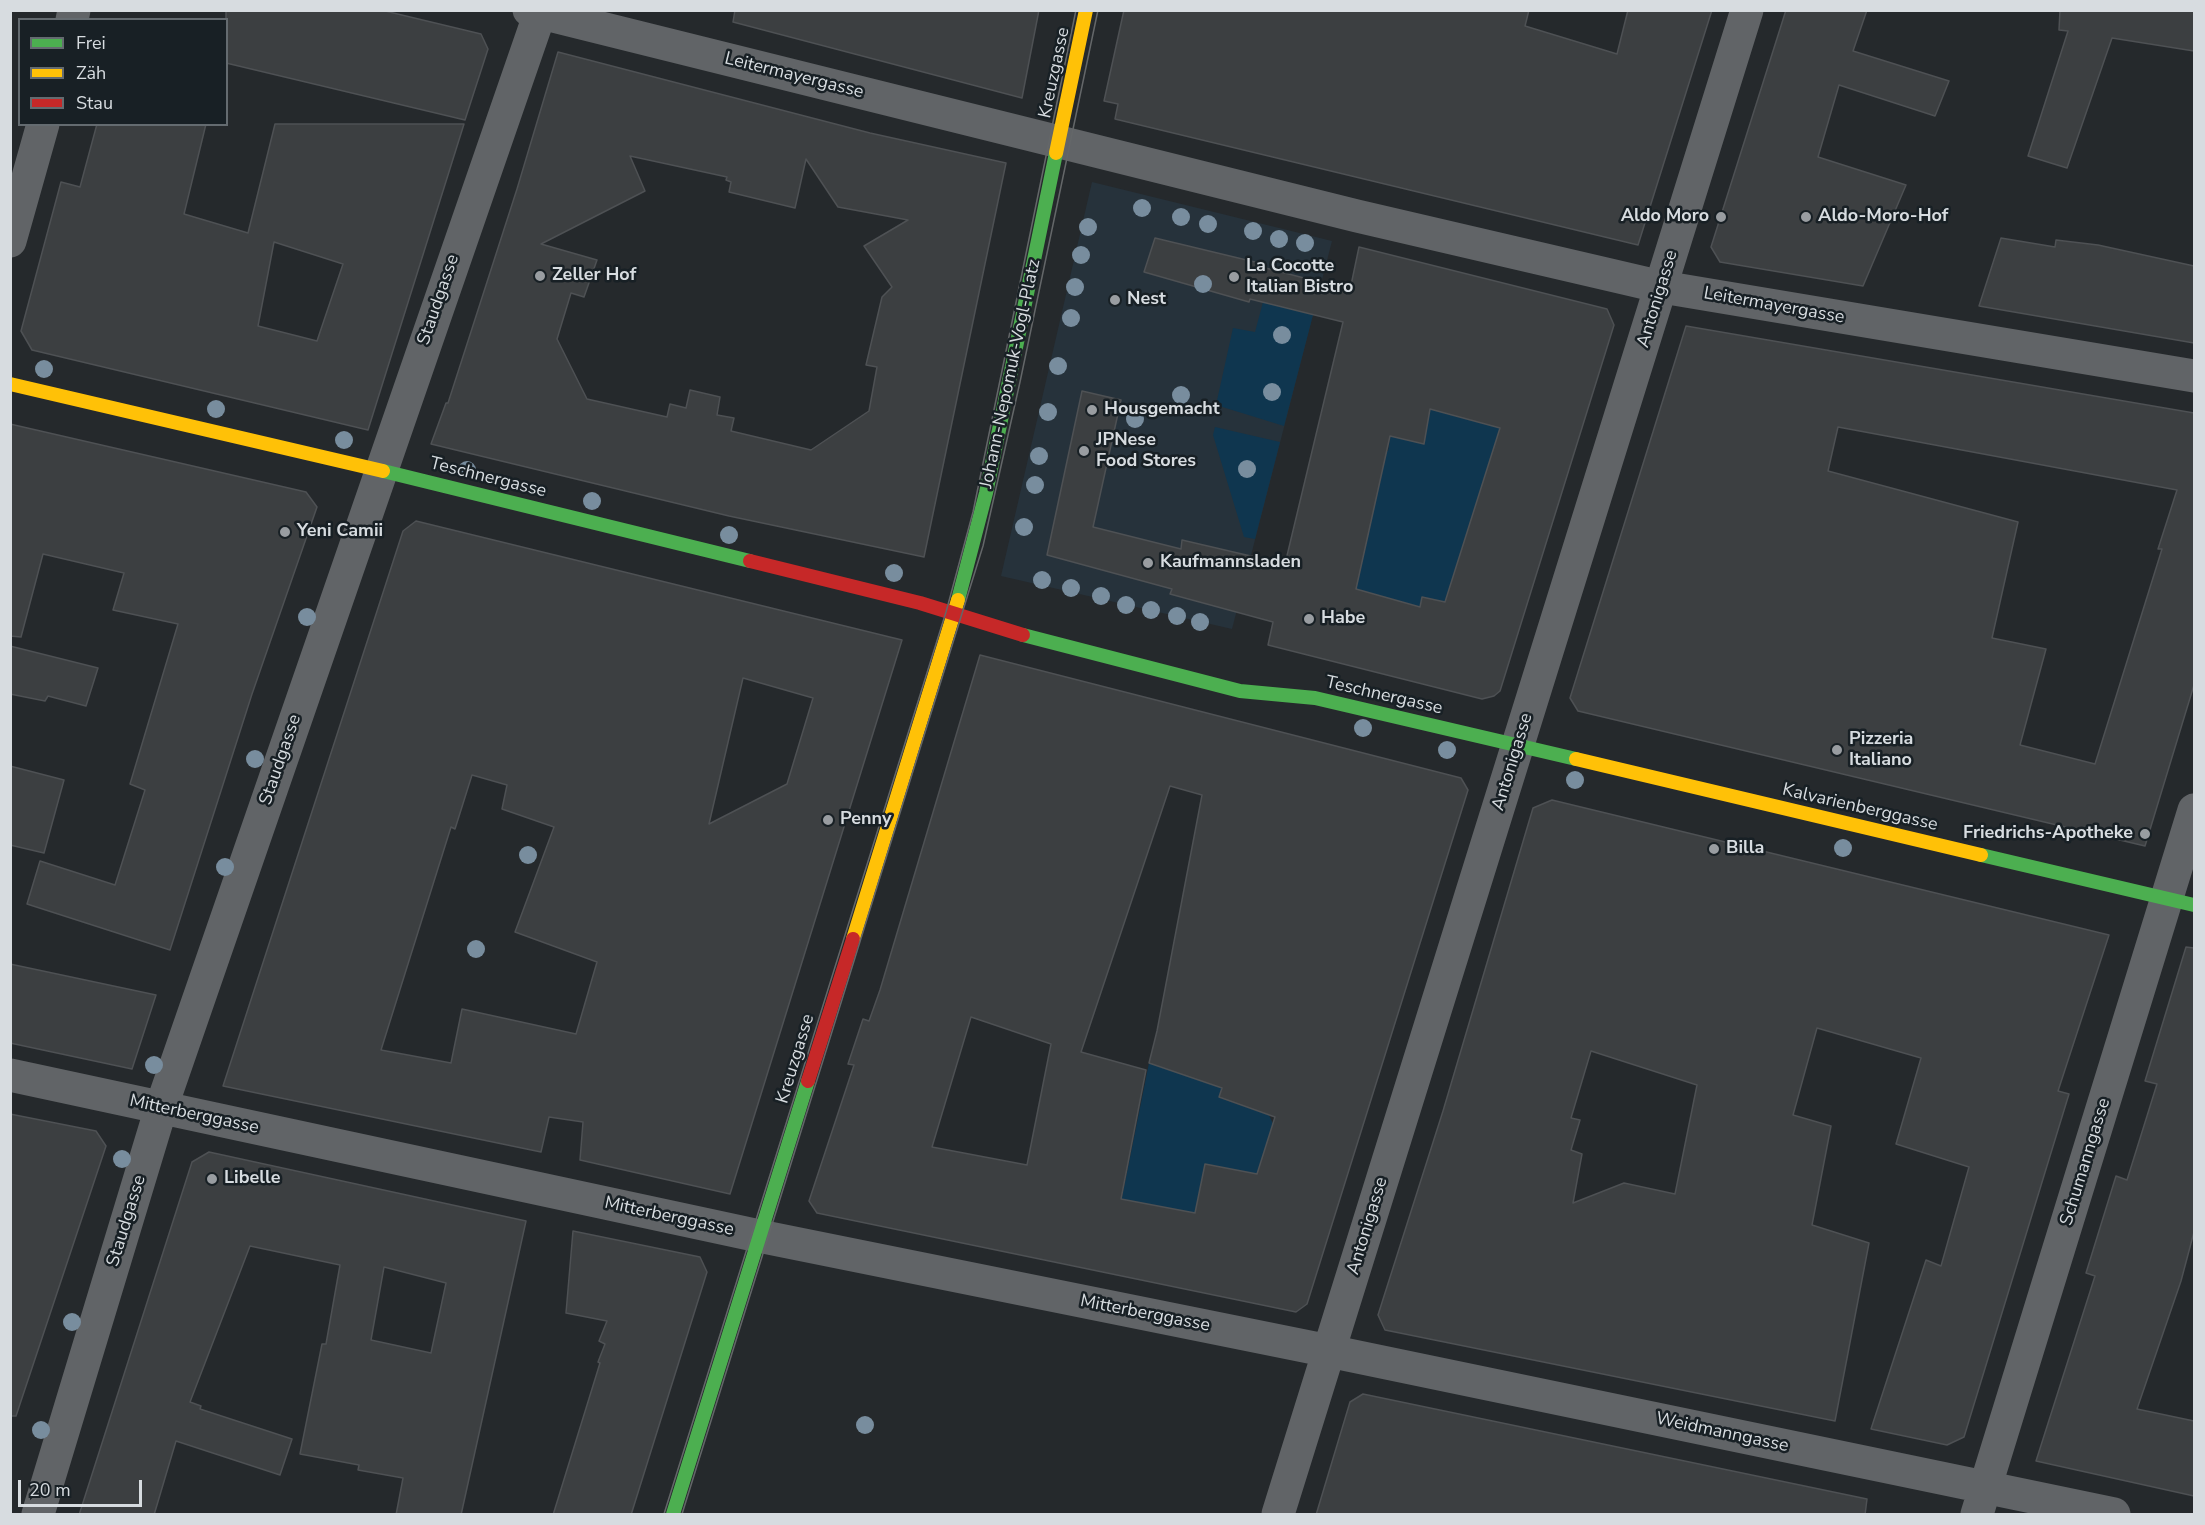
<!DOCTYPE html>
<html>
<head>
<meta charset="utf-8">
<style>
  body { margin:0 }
  #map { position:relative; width:2205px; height:1525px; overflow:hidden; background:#25292c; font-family:"Nunito Sans",sans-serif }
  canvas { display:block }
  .frame { position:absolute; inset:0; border:12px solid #d7dce0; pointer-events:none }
  .legend { position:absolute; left:18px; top:18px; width:210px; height:108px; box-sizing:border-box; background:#182025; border:2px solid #646b70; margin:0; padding:8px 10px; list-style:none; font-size:18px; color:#d7dce0 }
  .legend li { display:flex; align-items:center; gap:12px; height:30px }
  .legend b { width:30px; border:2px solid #646b70 }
  .scale { position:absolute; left:18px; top:1480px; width:124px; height:27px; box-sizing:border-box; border:3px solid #d7dce0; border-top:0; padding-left:8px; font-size:18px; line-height:21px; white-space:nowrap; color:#d7dce0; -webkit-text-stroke:4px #182025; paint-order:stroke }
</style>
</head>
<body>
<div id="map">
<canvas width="2205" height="1525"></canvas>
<div class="frame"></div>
<ul class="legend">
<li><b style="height:8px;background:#4caf50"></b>Frei</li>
<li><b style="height:8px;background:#ffc107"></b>Zäh</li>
<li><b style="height:8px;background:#c62828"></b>Stau</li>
</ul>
<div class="scale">20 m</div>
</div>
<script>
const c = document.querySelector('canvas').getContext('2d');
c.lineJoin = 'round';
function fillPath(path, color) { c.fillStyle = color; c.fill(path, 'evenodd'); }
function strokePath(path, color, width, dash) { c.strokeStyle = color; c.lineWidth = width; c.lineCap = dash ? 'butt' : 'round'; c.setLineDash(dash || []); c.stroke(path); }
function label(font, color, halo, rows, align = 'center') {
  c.font = font + ' "Nunito Sans",sans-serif'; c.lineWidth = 5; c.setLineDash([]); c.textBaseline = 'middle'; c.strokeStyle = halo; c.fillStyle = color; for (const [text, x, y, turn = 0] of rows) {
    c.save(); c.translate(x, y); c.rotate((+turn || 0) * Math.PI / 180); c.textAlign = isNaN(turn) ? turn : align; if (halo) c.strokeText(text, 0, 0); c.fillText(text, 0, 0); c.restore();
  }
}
fillPath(new Path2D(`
  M1092 182 1332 241 1232 629 1001 576Z`), '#26323b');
fillPath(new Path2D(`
  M1263 302 1313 315 1284 426 1216 405 1233 328 1255 332Z
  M1417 332 1429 336 1428 342 1452 348 1454 342 1521 359 1523 362 1519 378 1514 377 1512 390 1520 393 1499 466 1489 463 1474 512 1483 517 1469 563 1459 562 1444 605 1454 611 1449 620 1436 618 1438 601 1422 597 1420 607 1401 602 1400 608 1355 597 1348 585 1351 579 1358 580 1363 557 1357 555 1359 541 1365 542 1379 486 1372 484 1381 449 1388 451 1391 433 1396 434V429L1401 430 1400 438 1424 444 1427 425 1401 418 1396 412 1399 398 1393 397 1406 341ZM1463 369 1503 380 1489 425 1451 415Z
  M1215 427 1280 442 1255 539 1244 537 1213 435Z
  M1149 1063 1222 1088 1220 1098 1269 1115 1273 1124 1289 1129 1240 1223 1162 1207 1161 1211 1121 1202Z`), '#0f364f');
const building = new Path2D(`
  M226 10H381L481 34 488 49 465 120 226 63Z
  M735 10H1039L1022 98 733 22Z
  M1124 10H1529L1525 26 1617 54 1628 10H1712L1638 245 1115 119 1118 104 1104 101Z
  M1786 10H1867L1853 51 1949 81 1935 116 1839 85 1818 157 1906 185 1863 286 1720 262 1711 247Z
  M2060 10H2194V51L2112 38 2067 168 2028 156 2068 31 2059 30Z
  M558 52 870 133 1006 163 924 557 729 516 431 444 446 403H448L517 189ZM630 156 727 177 726 180 731 182 729 192 795 208 806 159 838 207 908 220 864 246 892 287 882 297 866 365 877 367 869 411 811 450 731 431 734 418 717 415 720 397 690 390 686 408 670 404 667 417 587 399 557 339 571 293 584 297 597 260 541 244 645 191Z
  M97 124H206L184 214 248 233 275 124H464L368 430 32 350 21 331 61 182 80 187ZM274 242 343 264 317 341 258 326Z
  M1155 238 1259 263 1258 266 1350 290 1359 247 1607 309 1614 325 1500 691 1494 696 1482 699 1268 645 1273 622 1170 594 1172 589 1047 555 1082 391 1121 400 1093 527 1181 549 1182 540 1285 564 1343 322 1250 299 1249 302 1144 272ZM1430 409 1500 428 1445 602 1422 597 1420 607 1356 589 1390 436 1424 444Z
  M2001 238 2055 247 2056 240 2098 245 2194 266V343L1979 306Z
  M1686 326 2194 413V685L2145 846 1578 711 1570 698ZM1838 427 2177 490 2158 549H2162L2095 764 2020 745 2046 649 1992 638 2018 522 1828 471Z
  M10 424 306 492 317 507 252 694 170 950 27 904 40 861 115 885 145 790 130 784 178 624 113 610 124 573 43 554 21 637 10 636Z
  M416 521 902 640 730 1194 580 1160 583 1122 549 1117 541 1152 223 1086 403 531ZM743 678 813 698 787 784 709 824ZM472 775 507 785 502 809 554 827 515 932 597 962 576 1034 462 1009 451 1063 381 1050 451 827 455 829Z
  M10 646 98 668 86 706 48 696 45 701 10 694Z
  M980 655 1461 778 1468 790 1307 1304 1296 1312 817 1213 809 1201 854 1065 848 1064 863 1019 869 1021 880 990ZM1170 786 1202 795 1157 1031 1149 1063 1222 1088 1219 1097 1275 1117 1257 1174 1205 1164 1195 1213 1121 1199 1146 1070 1081 1052ZM971 1017 1051 1044 1027 1165 932 1147Z
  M10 766 64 780 44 853 10 845Z
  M1552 800 2109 935 2058 1091 2069 1094 1964 1437 1947 1445 1871 1429 1926 1260 1941 1266 1969 1167 1896 1144 1921 1058 1817 1028 1793 1115 1831 1126 1812 1225 1869 1243 1835 1421 1385 1330 1378 1315 1443 1111 1533 808ZM1591 1051 1697 1085 1675 1194 1624 1183 1573 1203 1582 1154 1571 1150 1580 1120 1571 1118Z
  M2186 947 2194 948V1232L2181 1281 2137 1409 2194 1421V1496L2036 1461 2095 1276 2086 1273 2116 1176 2127 1180 2157 1084 2145 1081Z
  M10 964 156 995 132 1069 10 1043Z
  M10 1114 96 1131 106 1146 16 1416H10Z
  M209 1152 526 1221 461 1515H396L403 1478 358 1470 359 1465 300 1454 322 1344H326L340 1265 250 1246 190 1402 201 1406 200 1409 292 1439 280 1475 176 1441 154 1515H79L192 1162ZM384 1267 446 1283 431 1353 371 1340Z
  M573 1231 700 1257 707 1272 631 1515H553L600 1363 598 1362 605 1344 599 1341 607 1321 566 1313Z
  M1363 1394 1867 1499 1865 1515H1316L1350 1402Z`);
fillPath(building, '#3c3f41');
strokePath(building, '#4e5154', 1.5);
strokePath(new Path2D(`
  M529 10 1357 216 1662 287 2194 376
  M72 20 74 10
  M10 241 43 124
  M10 1075 759 1236 1329 1351 2114 1514
  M38 1514 161 1108 541 10
  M1278 1514 1747 10
  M1977 1514 2194 810`), '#616467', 33);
strokePath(new Path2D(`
  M383 471 750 561
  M958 600 986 493 1056 153
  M1023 635 1240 691 1315 698 1576 759
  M1981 855 2194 905
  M673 1514 808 1081`), '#4caf50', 14);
strokePath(new Path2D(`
  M1056 153 1086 10
  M10 384 383 471
  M1576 759 1981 855
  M853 939 958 600`), '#ffc107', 14);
strokePath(new Path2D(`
  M750 561 920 603 1023 635
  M808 1081 853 939`), '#c62828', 14);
strokePath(new Path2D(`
  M664 1514 946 612 973 512 1076 10
  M682 1514 983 546 1020 382 1098 10`), '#646769', 1.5);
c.fillStyle = '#788d9e';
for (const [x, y] of [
  [1142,208],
  [1181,217],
  [1208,224],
  [1088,227],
  [1253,231],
  [1279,239],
  [1305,243],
  [1081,255],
  [1203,284],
  [1075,287],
  [1071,318],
  [1282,335],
  [1058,366],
  [44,369],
  [1272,392],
  [1181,395],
  [216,409],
  [1048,412],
  [1135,419],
  [344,440],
  [1039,456],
  [1247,469],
  [467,470],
  [1035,485],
  [592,501],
  [1024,527],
  [729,535],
  [894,573],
  [1042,580],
  [1071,588],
  [1101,596],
  [1126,605],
  [1151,610],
  [1177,616],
  [307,617],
  [1200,622],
  [1363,728],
  [1447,750],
  [255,759],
  [1575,780],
  [1843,848],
  [528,855],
  [225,867],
  [476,949],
  [154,1065],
  [122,1159],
  [72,1322],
  [865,1425],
  [41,1430]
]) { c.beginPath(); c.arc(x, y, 9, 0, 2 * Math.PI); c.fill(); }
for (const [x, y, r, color] of [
  [1721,217,6,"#999da1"],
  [1806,217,6,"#999da1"],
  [540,276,6,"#999da1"],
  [1234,277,6,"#999da1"],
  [1115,300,6,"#999da1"],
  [1092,410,6,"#999da1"],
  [1084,451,6,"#999da1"],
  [285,532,6,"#999da1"],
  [1148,563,6,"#999da1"],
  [1309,619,6,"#999da1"],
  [1837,750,6,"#999da1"],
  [828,820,6,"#999da1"],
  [2145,834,6,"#999da1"],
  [1714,849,6,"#999da1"],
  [212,1179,6,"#999da1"]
]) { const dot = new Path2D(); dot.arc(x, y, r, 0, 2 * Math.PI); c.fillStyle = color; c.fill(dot); strokePath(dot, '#182025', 2); }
label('18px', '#d7dce0', '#182025', [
  ["Kreuzgasse",1055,73,-78],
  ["Leitermayergasse",794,76,14],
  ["Antonigasse",1658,299,-73],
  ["Staudgasse",439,300,-71],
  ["Leitermayergasse",1774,306,10],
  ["Johann-Nepomuk-Vogl-Platz",1011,374,-78],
  ["Teschnergasse",488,478,14],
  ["Teschnergasse",1384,696,13],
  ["Staudgasse",281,760,-71],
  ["Antonigasse",1513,762,-73],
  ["Kalvarienberggasse",1860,808,13],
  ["Kreuzgasse",796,1059,-73],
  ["Mitterberggasse",194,1115,12],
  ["Schumanngasse",2086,1162,-73],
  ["Mitterberggasse",669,1217,12],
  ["Staudgasse",127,1221,-73],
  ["Antonigasse",1368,1226,-73],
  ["Mitterberggasse",1145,1314,11],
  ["Weidmanngasse",1722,1433,12]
]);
label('bold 18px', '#d7dce0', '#182025', [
  ["Aldo Moro",1709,217,"right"],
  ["Aldo-Moro-Hof",1818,217],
  ["La Cocotte",1246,267],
  ["Italian Bistro",1246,288],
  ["Zeller Hof",552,276],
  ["Nest",1127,300],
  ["Housgemacht",1104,410],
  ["JPNese",1096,441],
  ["Food Stores",1096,462],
  ["Yeni Camii",297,532],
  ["Kaufmannsladen",1160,563],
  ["Habe",1321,619],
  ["Pizzeria",1849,740],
  ["Italiano",1849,761],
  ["Penny",840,820],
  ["Friedrichs-Apotheke",2133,834,"right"],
  ["Billa",1726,849],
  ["Libelle",224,1179]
], 'left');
</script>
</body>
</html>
